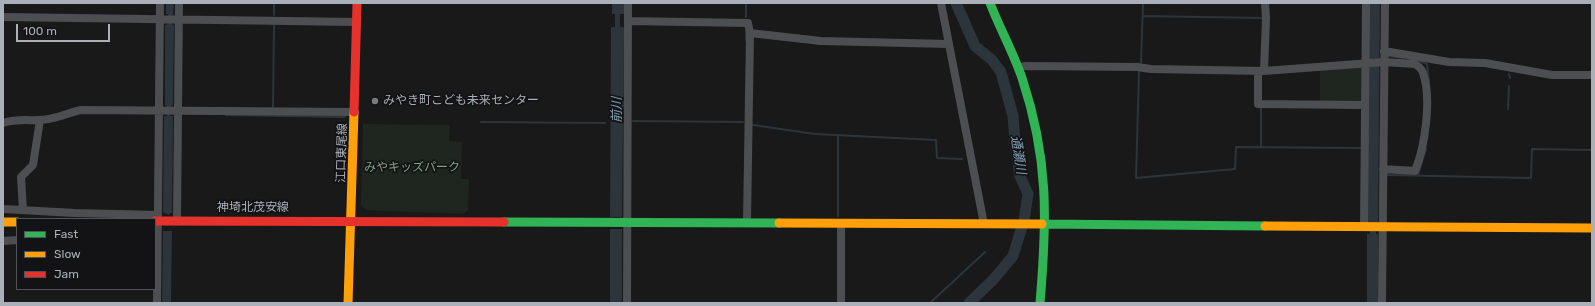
<!DOCTYPE html>
<html>
<head>
<meta charset="utf-8">
<style>
  body { margin:0 }
  #map { position:relative; width:1595px; height:306px; overflow:hidden; background:#191919; font-family:Rubik,sans-serif }
  canvas { display:block }
  .frame { position:absolute; inset:0; border:4px solid #aab0ba; pointer-events:none }
  .legend { position:absolute; left:16px; top:218px; width:140px; height:72px; box-sizing:border-box; background:#131315; border:1px solid #4f5257; margin:0; padding:5px 7px; list-style:none; font-size:12px; color:#aab0ba }
  .legend li { display:flex; align-items:center; gap:8px; height:20px }
  .legend b { width:20px; border:1px solid #4f5257 }
  .scale { position:absolute; left:16px; top:24px; width:94px; height:18px; box-sizing:border-box; border:2px solid #aab0ba; border-top:0; padding-left:5px; font-size:12px; line-height:14px; white-space:nowrap; color:#aab0ba; -webkit-text-stroke:3px #131315; paint-order:stroke }
</style>
</head>
<body>
<div id="map">
<canvas width="1595" height="306"></canvas>
<div class="frame"></div>
<ul class="legend">
<li><b style="height:5px;background:#30b455"></b>Fast</li>
<li><b style="height:5px;background:#ff9f0a"></b>Slow</li>
<li><b style="height:5px;background:#e5322d"></b>Jam</li>
</ul>
<div class="scale">100 m</div>
</div>
<script>
const c = document.querySelector('canvas').getContext('2d');
c.lineJoin = 'round';
function fillPath(path, color) { c.fillStyle = color; c.fill(path, 'evenodd'); }
function strokePath(path, color, width, dash) { c.strokeStyle = color; c.lineWidth = width; c.lineCap = dash ? 'butt' : 'round'; c.setLineDash(dash || []); c.stroke(path); }
function label(font, color, halo, rows, align = 'center') {
  c.font = font + ' Rubik,"Noto Sans JP",sans-serif'; c.lineWidth = 3.5; c.setLineDash([]); c.textBaseline = 'middle'; c.strokeStyle = halo; c.fillStyle = color; for (const [text, x, y, turn = 0] of rows) {
    c.save(); c.translate(x, y); c.rotate((+turn || 0) * Math.PI / 180); c.textAlign = isNaN(turn) ? turn : align; if (halo) c.strokeText(text, 0, 0); c.fillText(text, 0, 0); c.restore();
  }
}
fillPath(new Path2D(`
  M1361 67 1363 68V102H1320V70Z
  M363 124 450 125 449 141 462 142 461 179H469L468 210 463 214 366 210 361 205Z`), '#1f261f');
fillPath(new Path2D(`
  M166 3H174L172 24 174 25 173 105 171 106 170 116H173L172 213H170L169 215 163 212 164 116H167V106L165 105V25L168 24V14H166Z
  M612 3H624V14H620V27H624L622 217H610L611 27H615V14H612Z
  M1369 3H1380L1378 222H1376V234H1378V303H1367V234H1370V222H1367Z
  M610 229H622V303H610Z
  M163 231H172L171 303H162Z`), '#2c353b');
strokePath(new Path2D(`
  M274 15V3
  M1143 16 1263 18
  M746 17V3
  M746 40V31
  M1388 56 1403 58
  M1419 61 1427 64 1429 82
  M1141 63 1143 3
  M1139 72 1136 178 1235 169 1236 147 1360 148
  M1509 74 1510 78
  M273 107 274 25
  M1261 107V147
  M1508 109 1509 86
  M226 115 345 117
  M633 121 743 122
  M481 122 605 123
  M753 125 815 134 936 140 937 158 962 159
  M1387 175 1531 178 1532 149 1592 150
  M1418 175 1426 149
  M838 216V135
  M930 303 985 252`), '#2c353b', 2);
strokePath(new Path2D(`
  M956 3 975 46 992 60 1001 72 1013 116 1015 142 1020 176 1028 194 1024 220 1013 256 993 280 969 303`), '#2c353b', 11);
strokePath(new Path2D(`
  M941 3 984 224
  M3 17 357 22
  M628 21 748 23 750 33 747 222
  M750 33 821 41 949 44
  M1384 51 1449 62 1485 63 1552 75H1592
  M1018 68 1025 66 1137 67 1151 69 1264 71 1384 62 1415 64C1418 66 1422 69 1423 73 1432 98 1425 147 1415 171L1383 169
  M1258 71V104L1365 105
  M1264 71 1266 18 1265 3
  M3 123C21 117 37 123 53 118 63 116 71 112 81 110L355 112
  M3 209 75 213 158 215
  M23 210 21 177 33 165 40 120
  M177 220 179 3
  M1364 226 1366 3
  M3 241 17 240
  M157 303 160 3
  M627 303 628 3
  M841 303V223
  M1382 303 1385 3`), '#4d4e52', 8);
strokePath(new Path2D(`
  M990 3C1000 29 1013 52 1022 78 1049 159 1047 220 1040 303
  M504 222 779 223
  M1042 224 1265 226`), '#30b455', 9);
strokePath(new Path2D(`
  M3 222H17
  M779 223 1042 224
  M1265 226 1592 228
  M348 303 354 112`), '#ff9f0a', 9);
strokePath(new Path2D(`
  M354 112 357 3
  M155 221 504 222`), '#e5322d', 9);
for (const [x, y, r, color] of [
  [375,101,4,"#777b82"]
]) { const dot = new Path2D(); dot.arc(x, y, r, 0, 2 * Math.PI); c.fillStyle = color; c.fill(dot); strokePath(dot, '#131315', 1.5); }
label('12px', '#aab0ba', '#131315', [
  ["みやき町こども未来センター",383,101]
], 'left');
label('12px', '#aab0ba', '#131315', [
  ["江口東尾線",342,153,-88],
  ["神埼北茂安線",253,208]
]);
label('12px', '#82a581', '#131315', [
  ["みやキッズパーク",412,168]
]);
label('italic 13px', '#81a0b4', '#131315', [
  ["前川",617,110,-90],
  ["通瀬川",1018,155,81]
]);
</script>
</body>
</html>
